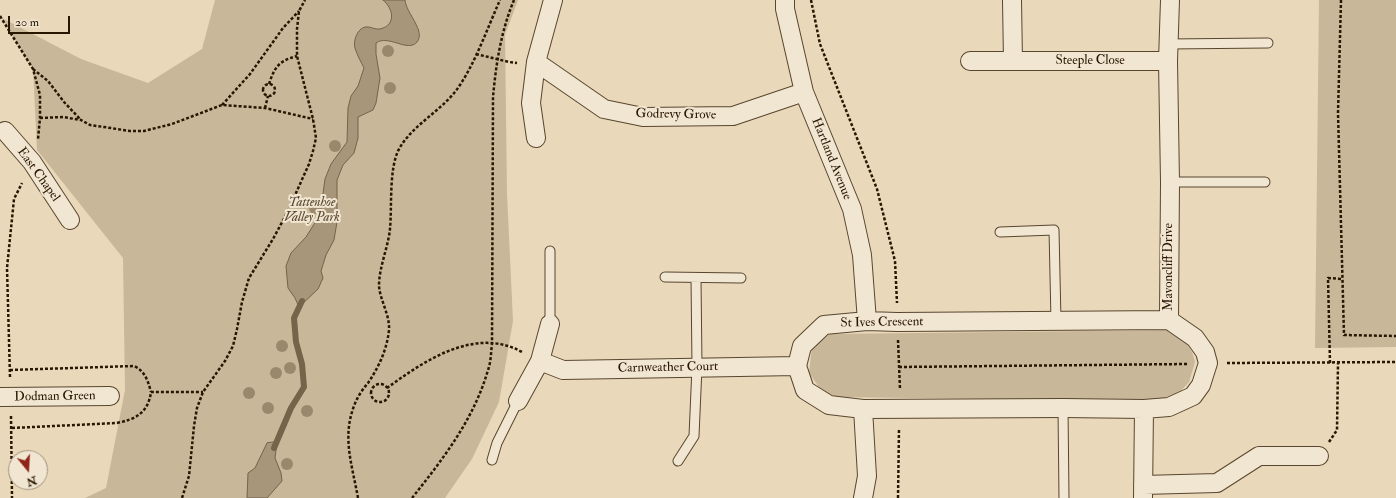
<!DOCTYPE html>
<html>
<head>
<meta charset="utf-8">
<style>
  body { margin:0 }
  #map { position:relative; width:1396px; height:498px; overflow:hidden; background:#ead8ba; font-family:"IM FELL Double Pica",serif }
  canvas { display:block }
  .north { position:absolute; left:8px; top:450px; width:40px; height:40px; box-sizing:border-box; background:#f1e6d2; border:1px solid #a1937e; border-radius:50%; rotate:162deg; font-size:11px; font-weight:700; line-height:16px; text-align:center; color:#281600 }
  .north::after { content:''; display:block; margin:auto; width:14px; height:18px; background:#8f2418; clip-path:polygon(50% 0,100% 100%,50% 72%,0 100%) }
  .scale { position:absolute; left:8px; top:16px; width:62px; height:18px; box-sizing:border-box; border:2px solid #281600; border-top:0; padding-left:5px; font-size:12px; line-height:14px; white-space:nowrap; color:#281600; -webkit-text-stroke:3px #f1e6d2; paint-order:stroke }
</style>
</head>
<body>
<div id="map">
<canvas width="1396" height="498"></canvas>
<div class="north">N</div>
<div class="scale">20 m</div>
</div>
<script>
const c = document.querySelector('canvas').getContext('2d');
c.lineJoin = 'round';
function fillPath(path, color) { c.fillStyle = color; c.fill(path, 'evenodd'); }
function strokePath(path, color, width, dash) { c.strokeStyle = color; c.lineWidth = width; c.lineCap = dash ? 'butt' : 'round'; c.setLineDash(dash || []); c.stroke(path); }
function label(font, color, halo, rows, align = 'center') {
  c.font = font + ' "IM FELL Double Pica",serif'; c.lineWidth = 4; c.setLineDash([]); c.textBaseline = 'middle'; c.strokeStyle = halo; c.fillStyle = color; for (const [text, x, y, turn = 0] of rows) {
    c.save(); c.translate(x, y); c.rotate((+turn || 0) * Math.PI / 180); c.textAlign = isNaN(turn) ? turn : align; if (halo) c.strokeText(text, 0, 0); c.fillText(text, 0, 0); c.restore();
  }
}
fillPath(new Path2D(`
  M215 0H518L505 35 507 194 513 321 499 402 472 459 445 498H85L106 488 125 390 123 258 37 150 33 69 2 18 81 59 148 83 202 49Z
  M1319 0H1396V347L1315 348Z
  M1172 330 1183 338 1192 352 1195 362 1189 382 1179 393 1153 401 833 397 819 387 809 373 812 347 830 334Z`), '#c9b79a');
const water = new Path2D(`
  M383 0H405C406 13 426 31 417 42 408 53 388 34 376 43V54L380 78 376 103 373 110 358 117V138L354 153 343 165 337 180V222L334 240 326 255 321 271 323 278 318 289 299 307 295 298 288 288 286 266 291 253 306 237 316 221 321 208 325 179 331 164 347 142 348 108 351 96 358 86 364 68C361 62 357 55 355 48 353 41 357 29 365 27 370 26 375 30 380 29 397 25 393 8 383 0Z
  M277 442 275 458 281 473 282 481 267 498H247L248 473 255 468 267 443Z`);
fillPath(water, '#a8967b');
strokePath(water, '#75634a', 1);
strokePath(new Path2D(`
  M274 448 291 408 304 387 302 364 296 342 294 318 302 301`), '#75634a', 6);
const service = new Path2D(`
  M1168 44 1268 43
  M1170 182H1265
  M1000 232 1054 230 1056 321
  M665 277 741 278
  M550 324V251
  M1063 408 1064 498
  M492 460 497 443 518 401
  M678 461 694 436 697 367 696 278`);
const minor = new Path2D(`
  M553 0 536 62 604 109 643 117 733 116 804 92
  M785 0V9L804 92 852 209 862 255 867 321
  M1012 0 1013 61
  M970 61H1168
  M5 131 32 162 70 220
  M536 138 531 103 536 62
  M1169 320 1195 338 1205 352 1208 363 1201 385 1193 396 1169 407 1144 409 1063 408 863 409 829 405 805 390 797 366 802 346 824 325 867 321 897 322Z
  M1169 320 1170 182 1168 61 1170 0
  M540 361 563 370 797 366
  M1 397 110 396
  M518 401 540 361 550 324
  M1143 485 1217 483 1259 456H1319
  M863 498 867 476 863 409
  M1143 498 1144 409`);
strokePath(service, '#58462e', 11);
strokePath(minor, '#58462e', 20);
strokePath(new Path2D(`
  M811 0 820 44 877 189 895 261 897 303
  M1341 0 1338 113 1344 335 1396 336
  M0 16 33 69 40 95V118L38 139
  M476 54 509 62 517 63
  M33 69 48 81 64 102 80 119
  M263 90a6 6 0 1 1 12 0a6 6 0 1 1-12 0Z
  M269 84C275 66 279 61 297 56
  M222 105 250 74 283 28 299 11
  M265 108 268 96
  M40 118 63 117 81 120 90 125 104 127 130 131H144L172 124 222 105 265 108 313 119
  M898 340 900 389
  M1227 363 1396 362
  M1330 363 1328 278 1342 279
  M899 367 1188 364
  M10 370 134 366C145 371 148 381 151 392
  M10 377 7 268 14 199 22 183
  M371 393a9 9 0 1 1 18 0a9 9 0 1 1-18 0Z
  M387 388C424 361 475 326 522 352
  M11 416 12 498
  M12 428 117 423C136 419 148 413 151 392H203
  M1329 442 1337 430 1338 363
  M182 498 189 476 194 426 197 408 203 392 225 361 233 346 237 329 242 302 249 278 273 239 287 213 309 164 313 151 316 138 313 119 297 56V29L299 11 305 0
  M358 498C353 469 343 441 352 412 355 401 361 391 368 383 379 367 387 349 389 330 390 315 380 300 379 286 379 267 388 248 390 229 392 206 389 171 398 151 410 127 438 113 455 92 474 67 487 29 500 0
  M412 498C443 459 474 419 488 370 491 362 491 352 492 343L493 97C496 64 501 31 514 0
  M898 498 899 428`), '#281600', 2.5, [3, 2]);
strokePath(service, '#f1e6d2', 9);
strokePath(minor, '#f1e6d2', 18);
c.fillStyle = '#9a886d';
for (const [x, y] of [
  [388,51],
  [390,88],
  [335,146],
  [315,208],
  [282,346],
  [290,368],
  [276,373],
  [249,393],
  [268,408],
  [307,411],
  [287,464]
]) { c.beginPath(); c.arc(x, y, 6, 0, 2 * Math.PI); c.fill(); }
label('13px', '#281600', '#f1e6d2', [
  ["Steeple Close",1090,61],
  ["Godrevy Grove",676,115,1],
  ["Hartland Avenue",831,159,68],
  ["East Chapel",38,175,54],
  ["Mavoncliff Drive",1169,267,-90],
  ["St Ives Crescent",882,323,-1],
  ["Carnweather Court",668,368,-1],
  ["Dodman Green",55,397,-1]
]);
label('italic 13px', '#58462e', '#f1e6d2', [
  ["Tattenhoe",312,203],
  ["Valley Park",312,218]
]);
</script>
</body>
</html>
